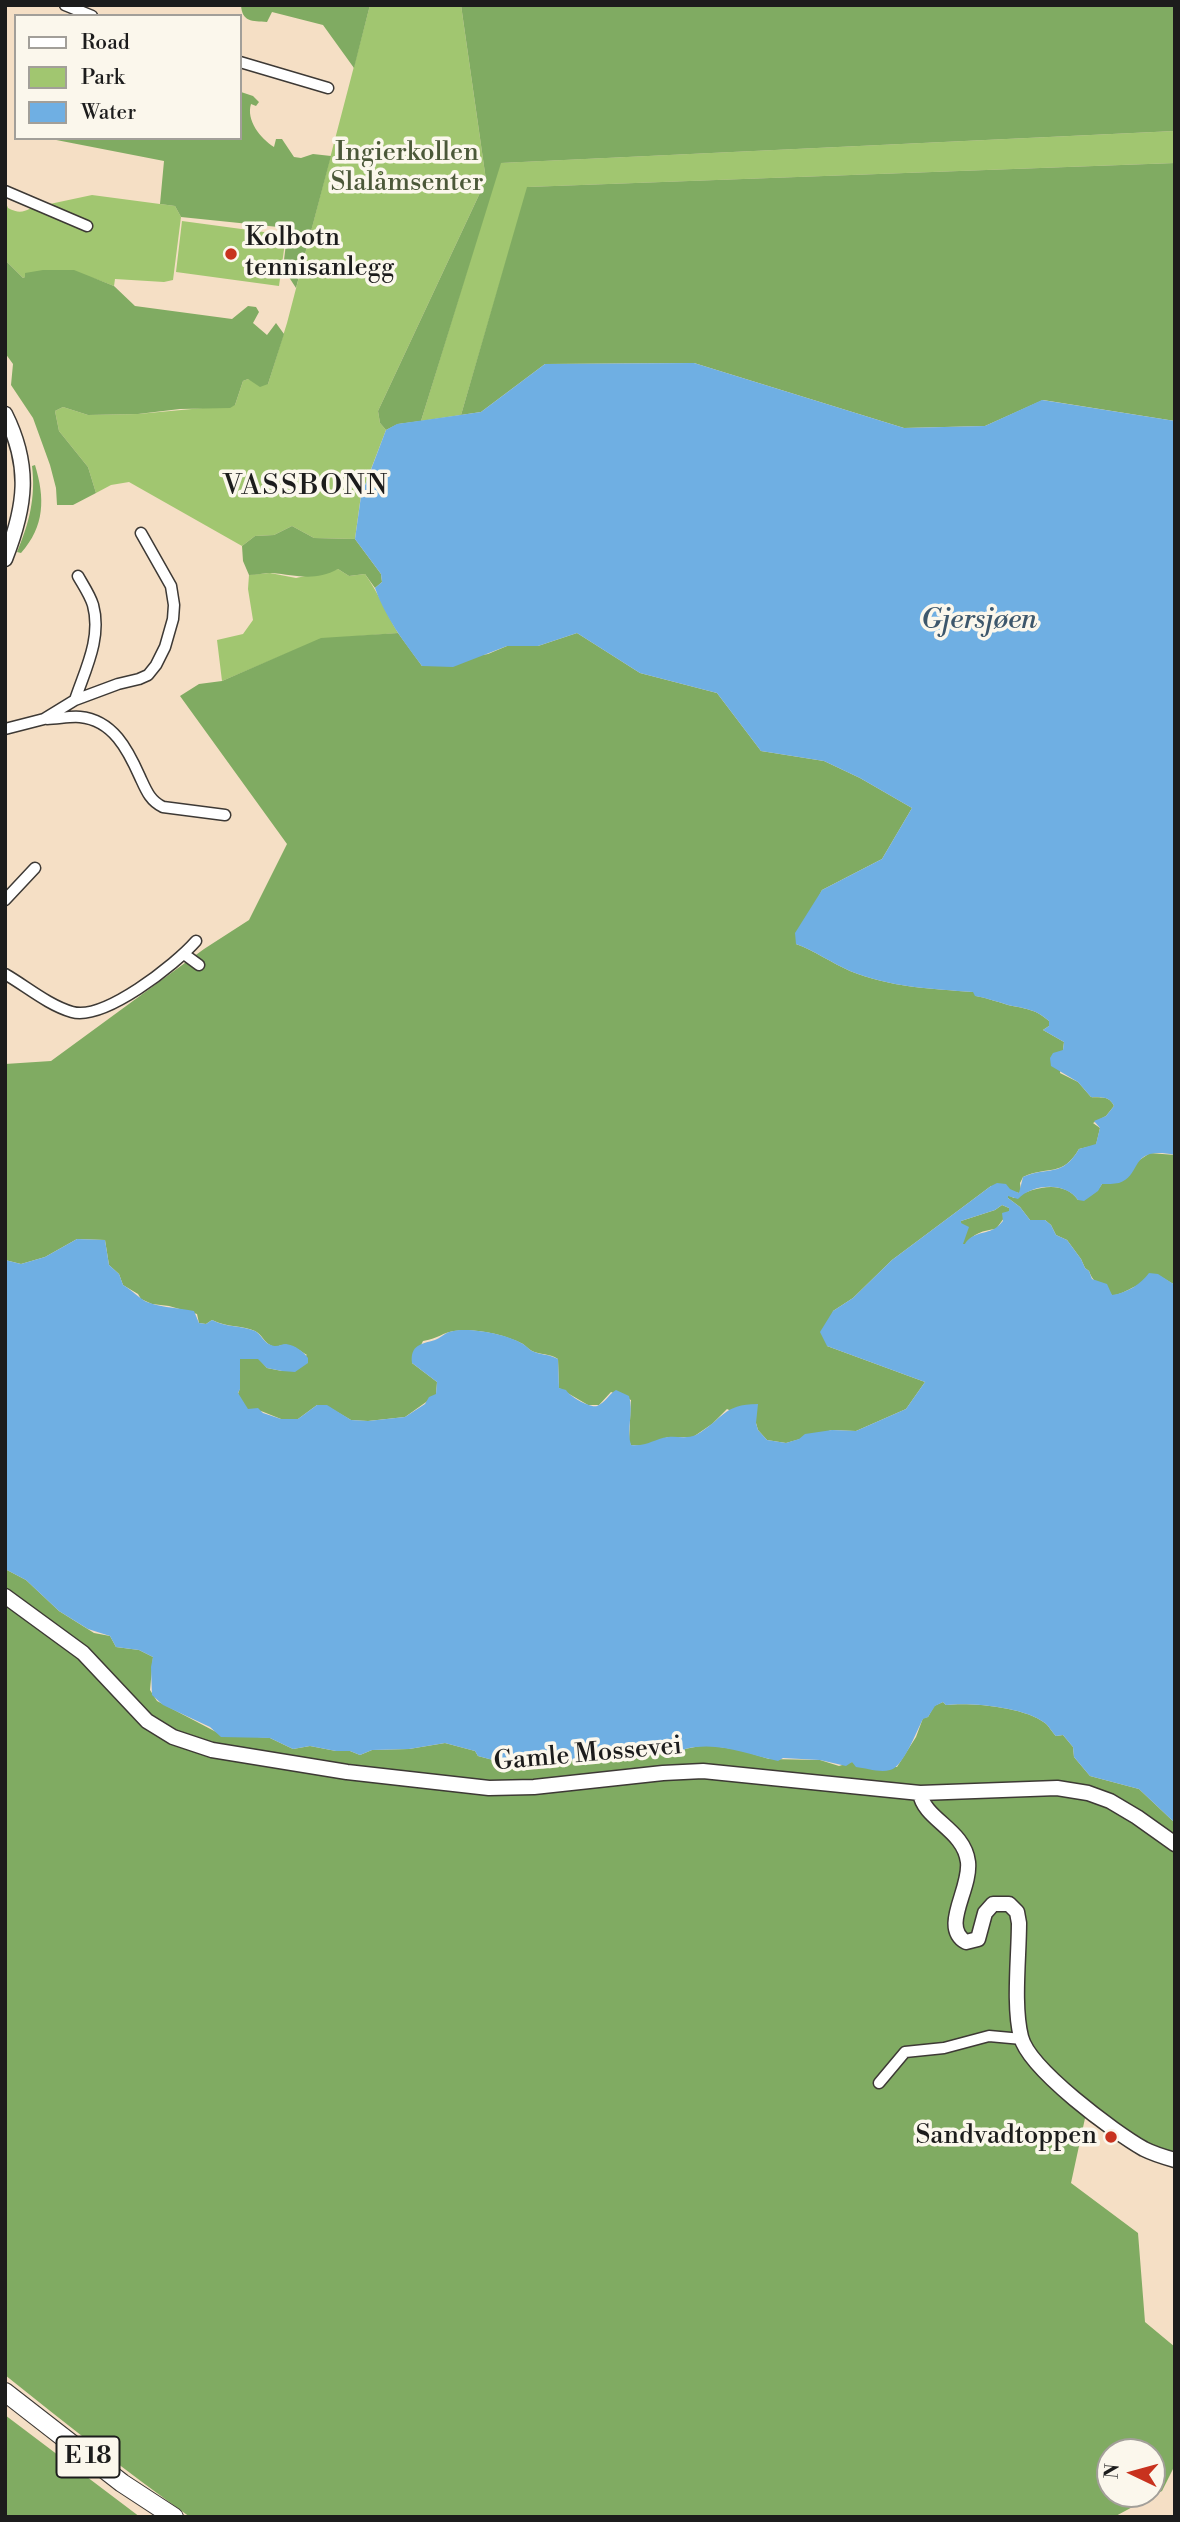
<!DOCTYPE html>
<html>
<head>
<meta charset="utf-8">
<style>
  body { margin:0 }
  #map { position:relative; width:1180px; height:2522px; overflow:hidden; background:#f5dfc5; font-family:"Libre Bodoni",serif }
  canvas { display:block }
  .frame { position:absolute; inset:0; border:7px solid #1c1c1c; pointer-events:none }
  .legend { position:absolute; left:14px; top:14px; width:228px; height:126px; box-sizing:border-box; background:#fbf7ec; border:2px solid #a29f99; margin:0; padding:9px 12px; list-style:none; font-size:21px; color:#1c1c1c }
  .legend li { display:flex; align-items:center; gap:14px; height:35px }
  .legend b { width:35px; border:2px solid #a29f99 }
  .north { position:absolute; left:1096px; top:2438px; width:70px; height:70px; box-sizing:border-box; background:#fbf7ec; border:2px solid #a29f99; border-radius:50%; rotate:275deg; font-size:19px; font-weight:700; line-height:28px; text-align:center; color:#1c1c1c }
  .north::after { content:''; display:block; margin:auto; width:24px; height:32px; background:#c8321e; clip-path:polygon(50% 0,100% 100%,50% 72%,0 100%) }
</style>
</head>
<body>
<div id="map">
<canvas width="1180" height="2522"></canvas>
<div class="frame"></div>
<ul class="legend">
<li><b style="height:9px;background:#fff"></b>Road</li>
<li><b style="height:19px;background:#a1c670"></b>Park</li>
<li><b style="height:19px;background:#6fafe3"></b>Water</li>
</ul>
<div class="north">N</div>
</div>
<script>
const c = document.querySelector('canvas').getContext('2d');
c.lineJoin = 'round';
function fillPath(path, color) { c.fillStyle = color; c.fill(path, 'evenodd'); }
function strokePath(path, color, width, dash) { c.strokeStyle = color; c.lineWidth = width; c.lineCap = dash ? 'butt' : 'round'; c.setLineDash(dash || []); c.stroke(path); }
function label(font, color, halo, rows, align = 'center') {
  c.font = font + ' "Libre Bodoni",serif'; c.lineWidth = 7; c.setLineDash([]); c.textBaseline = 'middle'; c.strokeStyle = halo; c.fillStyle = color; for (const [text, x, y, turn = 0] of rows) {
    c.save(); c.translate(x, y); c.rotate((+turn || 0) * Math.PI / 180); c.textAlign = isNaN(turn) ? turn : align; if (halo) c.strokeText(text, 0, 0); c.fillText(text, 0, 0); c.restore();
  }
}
fillPath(new Path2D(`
  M370 5H461L486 180 378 411 380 423 386 430 361 495 355 539 314 538 292 526 274 535 255 536 242 546 129 482 111 485 96 493 88 467 59 431 55 411 63 407 88 415 138 414 235 405 243 381 248 379 268 384 287 323Z
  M1175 131V163L528 187 461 415 421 421 500 163Z
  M92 195 175 206 181 217 173 280 164 282 115 279 114 286C78 272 64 266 25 274V277L23 278 5 260V201L8 208C18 213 22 213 31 208Z
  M182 221 286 235 279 286 176 272Z
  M338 569 349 576 365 574C378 592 386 613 398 633L321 639 222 681 217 640 243 634 253 620 248 589 249 575 270 573 296 578Z`), '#a1c670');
fillPath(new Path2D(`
  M241 5H370L354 68 323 25 272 12 267 22C252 21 242 22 241 5Z
  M461 5H1175V131L501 163 421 421 398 424 386 430 380 423 378 411 486 180Z
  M241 92 253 96 259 102 256 106 251 104C246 120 260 138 274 147L276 139H282L294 157 301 158 313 154 331 156 296 288 283 268 288 228 181 217 175 206 160 204 164 161 46 138H240Z
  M1175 163V421L1043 400 985 426 904 428 694 363 545 364 481 412 461 415 527 187Z
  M5 260 23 278 25 277V273L43 270H74L114 286 135 306 232 319 248 306 256 307 259 312 253 323 267 335 276 323 284 334 268 384 260 387 248 379 243 381 235 405 230 408 180 409 138 414 88 415 63 407 55 411 59 431 88 467 96 493 73 505H57L56 488 50 465 33 418 11 385 13 364 5 353Z
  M35 465C45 498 45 526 21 553L17 552C29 524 36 497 32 466Z
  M292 526 314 538 355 539 381 574 382 582 375 588 365 574 349 576 338 569C314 582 296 575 272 573 264 573 256 575 249 575L243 561 242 546 255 536 274 535Z
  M398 633 422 666 488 654 507 646H538L577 633 640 673 717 693 761 751 824 761 860 778 912 808 882 859 822 890 796 944C815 951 832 963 850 971 888 987 933 989 974 992L976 996C987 998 998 1002 1008 1005 1025 1009 1034 1008 1049 1021V1026L1043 1030 1064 1042 1060 1073 1078 1082 1091 1097C1100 1098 1109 1095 1114 1106L1106 1116 1093 1123 1100 1128 1096 1145 1079 1149C1062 1178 1048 1165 1023 1177L1020 1183 1021 1191 1019 1193 991 1186 892 1260 853 1298 833 1311 827 1346 925 1382 906 1409 856 1431 832 1430 786 1443 767 1440 758 1430 756 1423 727 1409 712 1424 693 1437H668L643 1446 631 1445 629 1441 631 1400 611 1392 599 1405H588L559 1388 558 1359C549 1353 540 1355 532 1351 528 1349 526 1346 523 1344 504 1334 475 1328 454 1331 444 1332 437 1339 423 1341L412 1363 437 1382 436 1395 405 1417 368 1421 351 1420 327 1406 317 1405 298 1419H281L261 1411 247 1409 238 1394 240 1388V1359H259L267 1368 282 1371 307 1355C302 1352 293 1345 287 1345 281 1344 278 1348 272 1346 264 1343 262 1334 255 1331 243 1325 228 1328 212 1320L206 1324 199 1323 197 1314 169 1306 152 1304 141 1299 138 1294 123 1285 119 1274 109 1265 105 1240 77 1239 45 1257 21 1264 5 1260V1064L51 1061 204 949 249 920 287 844 180 696 199 684 222 681 321 638Z
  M1150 1153 1175 1155V1285L1158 1275C1148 1278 1120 1297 1112 1295 1109 1293 1106 1290 1103 1287 1096 1282 1092 1280 1089 1271L1085 1268 1081 1259 1067 1240 1056 1235 1051 1225 1045 1220H1030L1020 1207 1008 1198V1195L1014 1198C1033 1187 1064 1179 1078 1200 1088 1197 1096 1194 1102 1184L1131 1173 1135 1163Z
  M1002 1205 1009 1208V1211L996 1229C984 1230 972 1234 965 1245L962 1244 961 1221 995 1210Z
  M5 1569 26 1580 59 1611 94 1633 110 1636 116 1647 139 1650 153 1657 150 1690 157 1701 220 1734 270 1738 293 1749 310 1746 336 1751H350L360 1755 372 1750 409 1749 445 1743 475 1751 478 1756 523 1768 539 1762 641 1756 652 1749 681 1757 685 1749 700 1746H713L740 1750 769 1759 820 1760 839 1766 852 1762 897 1767 916 1737 923 1718 928 1717 934 1706 943 1702 946 1705C970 1702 1025 1707 1045 1723 1049 1726 1052 1732 1056 1736L1063 1735 1073 1747 1074 1757 1090 1776 1139 1789 1175 1823V2160L1087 2109 1071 2183 1138 2233 1145 2322 1175 2347V2465L1162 2491 1114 2517H190C127 2472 66 2424 5 2375ZM1110 2452H1152V2494H1110Z
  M5 2415 140 2517H5Z`), '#80ab62');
fillPath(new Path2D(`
  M694 363 904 428 985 426 1042 400 1175 421V1155C1128 1145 1143 1175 1119 1183 1114 1184 1107 1184 1102 1184L1098 1191 1084 1201 1078 1200C1065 1181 1032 1184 1018 1199L1008 1196V1198L1020 1207 1030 1220H1045L1051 1225 1056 1235 1067 1240 1081 1259 1085 1268 1089 1271 1092 1279 1107 1284 1112 1295C1127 1293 1141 1284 1149 1273L1158 1274 1175 1285V1823L1139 1789 1090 1776 1074 1757 1073 1747 1063 1735 1056 1736C1052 1732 1049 1726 1045 1723 1025 1707 970 1702 946 1705L943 1702 935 1706 928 1717 923 1719C917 1730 903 1768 890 1770 880 1773 866 1768 856 1767L852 1762 846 1766 820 1760 783 1758 778 1761C746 1754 718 1741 685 1749L681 1757 652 1749 641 1756 539 1762 523 1768 478 1756 475 1751 445 1743 409 1749 372 1750 360 1755 350 1751H336L310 1746 293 1749 270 1738 221 1737 210 1727 163 1705 152 1695 151 1667 153 1657 139 1650 116 1647 110 1636 88 1629 59 1611 26 1580 5 1569V1260L21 1264 45 1257 77 1239 105 1240 109 1265 119 1274 123 1285C131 1290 135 1294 142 1299 151 1307 181 1308 194 1311L199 1323 206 1324 212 1320C227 1328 241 1325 255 1331 261 1334 264 1343 271 1345 277 1348 281 1344 286 1344 295 1345 304 1352 308 1358V1363L295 1372 282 1371 267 1368 258 1359H240V1389L238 1393 248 1409 258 1408 263 1413 281 1419H298L317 1405H327L351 1420 368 1421 405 1417 425 1404 429 1397 436 1394 437 1382 412 1363C410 1345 421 1344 435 1340 440 1338 444 1334 449 1332 466 1326 508 1334 523 1344 525 1345 530 1350 532 1351 540 1355 549 1354 558 1359L559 1388 566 1390C570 1397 590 1408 597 1406 605 1403 609 1394 616 1390L629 1396C634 1412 626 1430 631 1445 646 1447 654 1439 668 1437 677 1436 687 1439 696 1435 723 1420 722 1404 758 1404L756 1423 758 1430 767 1440 786 1443 799 1439 805 1434 832 1430 856 1431 906 1409 925 1382 827 1346 820 1332 833 1311 853 1298 892 1260 991 1186 997 1183 1006 1184 1010 1189 1019 1193 1023 1177C1048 1166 1062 1178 1079 1149L1096 1144 1100 1128 1094 1121 1106 1116 1114 1106C1109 1095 1100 1098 1091 1097L1078 1082 1051 1066 1050 1058 1053 1053 1063 1050 1064 1042 1043 1030 1049 1026V1021C1034 1008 1025 1009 1008 1005 998 1002 987 998 975 996L973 992C933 989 888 987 850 971 832 963 815 951 796 944L795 933 822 890 882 859 912 808 860 778 824 761 761 751 717 693 640 673 577 633 538 646H507L453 667 422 666C404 642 385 617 375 588L382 582 381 574 355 539 361 496 386 430 397 424 481 412 545 364ZM1002 1205 1009 1208V1211L1002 1213 1003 1221C1000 1224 998 1227 994 1229 984 1234 971 1233 965 1244H963L969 1227 961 1223V1221L995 1210Z`), '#6fafe3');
const minor = new Path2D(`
  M65 5 92 16
  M240 62 328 88
  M5 191 87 226
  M75 700C85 670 102 638 93 605 90 595 83 585 78 576
  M47 719C58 719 69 716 80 717 113 720 128 750 140 777 146 790 150 801 163 807L225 815
  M5 729 44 719 75 700 118 684 139 679 148 675 156 665 165 647 173 619 174 605 171 586 141 533
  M5 900 35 868
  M184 954 199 965
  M5 974C26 986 48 1005 72 1012 104 1021 175 965 196 941
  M879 2083 905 2052 944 2048 989 2036 1022 2039`);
const secondary = new Path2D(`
  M5 414C31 466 26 506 5 559
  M5 1596 83 1653 147 1721 173 1737 212 1750 347 1772 489 1788 534 1787 663 1773 703 1771 920 1793 1057 1788 1088 1793 1110 1801 1137 1817 1175 1844
  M920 1793C924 1820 964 1829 968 1862 971 1890 940 1927 966 1942L978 1939 985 1913 993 1904H1009L1017 1912 1019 1923C1019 1957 1013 2005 1021 2037 1029 2069 1114 2132 1144 2149 1154 2154 1164 2157 1175 2160`);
const trunk = new Path2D(`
  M5 2392 122 2483 174 2517`);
strokePath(minor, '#3d3935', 13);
strokePath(secondary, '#3d3935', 17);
strokePath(trunk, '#3d3935', 20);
strokePath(minor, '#fff', 10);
strokePath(secondary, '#fff', 14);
strokePath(trunk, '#fff', 18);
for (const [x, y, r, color] of [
  [231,254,7,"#c8321e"],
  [1111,2137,7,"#c8321e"]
]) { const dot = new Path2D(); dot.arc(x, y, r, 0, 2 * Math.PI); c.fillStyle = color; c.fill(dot); strokePath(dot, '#fbf7ec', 2.5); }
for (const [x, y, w] of [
  [88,2457,63]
]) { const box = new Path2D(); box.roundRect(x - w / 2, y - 20.5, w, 41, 5); c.fillStyle = '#fbf7ec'; c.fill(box); strokePath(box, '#1c1c1c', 2); }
label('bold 24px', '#1c1c1c', null, [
  ["E 18",88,2457]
]);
label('26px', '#4b5839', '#fbf7ec', [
  ["Ingierkollen",407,154],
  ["Slalåmsenter",407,184]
]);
label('26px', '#1c1c1c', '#fbf7ec', [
  ["Kolbotn",245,239],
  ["tennisanlegg",245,269],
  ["Sandvadtoppen",1097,2137,"right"]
], 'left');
label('26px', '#1c1c1c', '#fbf7ec', [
  ["Gamle Mossevei",588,1755,-5]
]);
c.letterSpacing = '2px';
label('28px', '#1c1c1c', '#fbf7ec', [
  ["VASSBONN",306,487]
]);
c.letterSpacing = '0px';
label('italic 28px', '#3d576c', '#fbf7ec', [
  ["Gjersjøen",979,621]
]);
</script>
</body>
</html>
